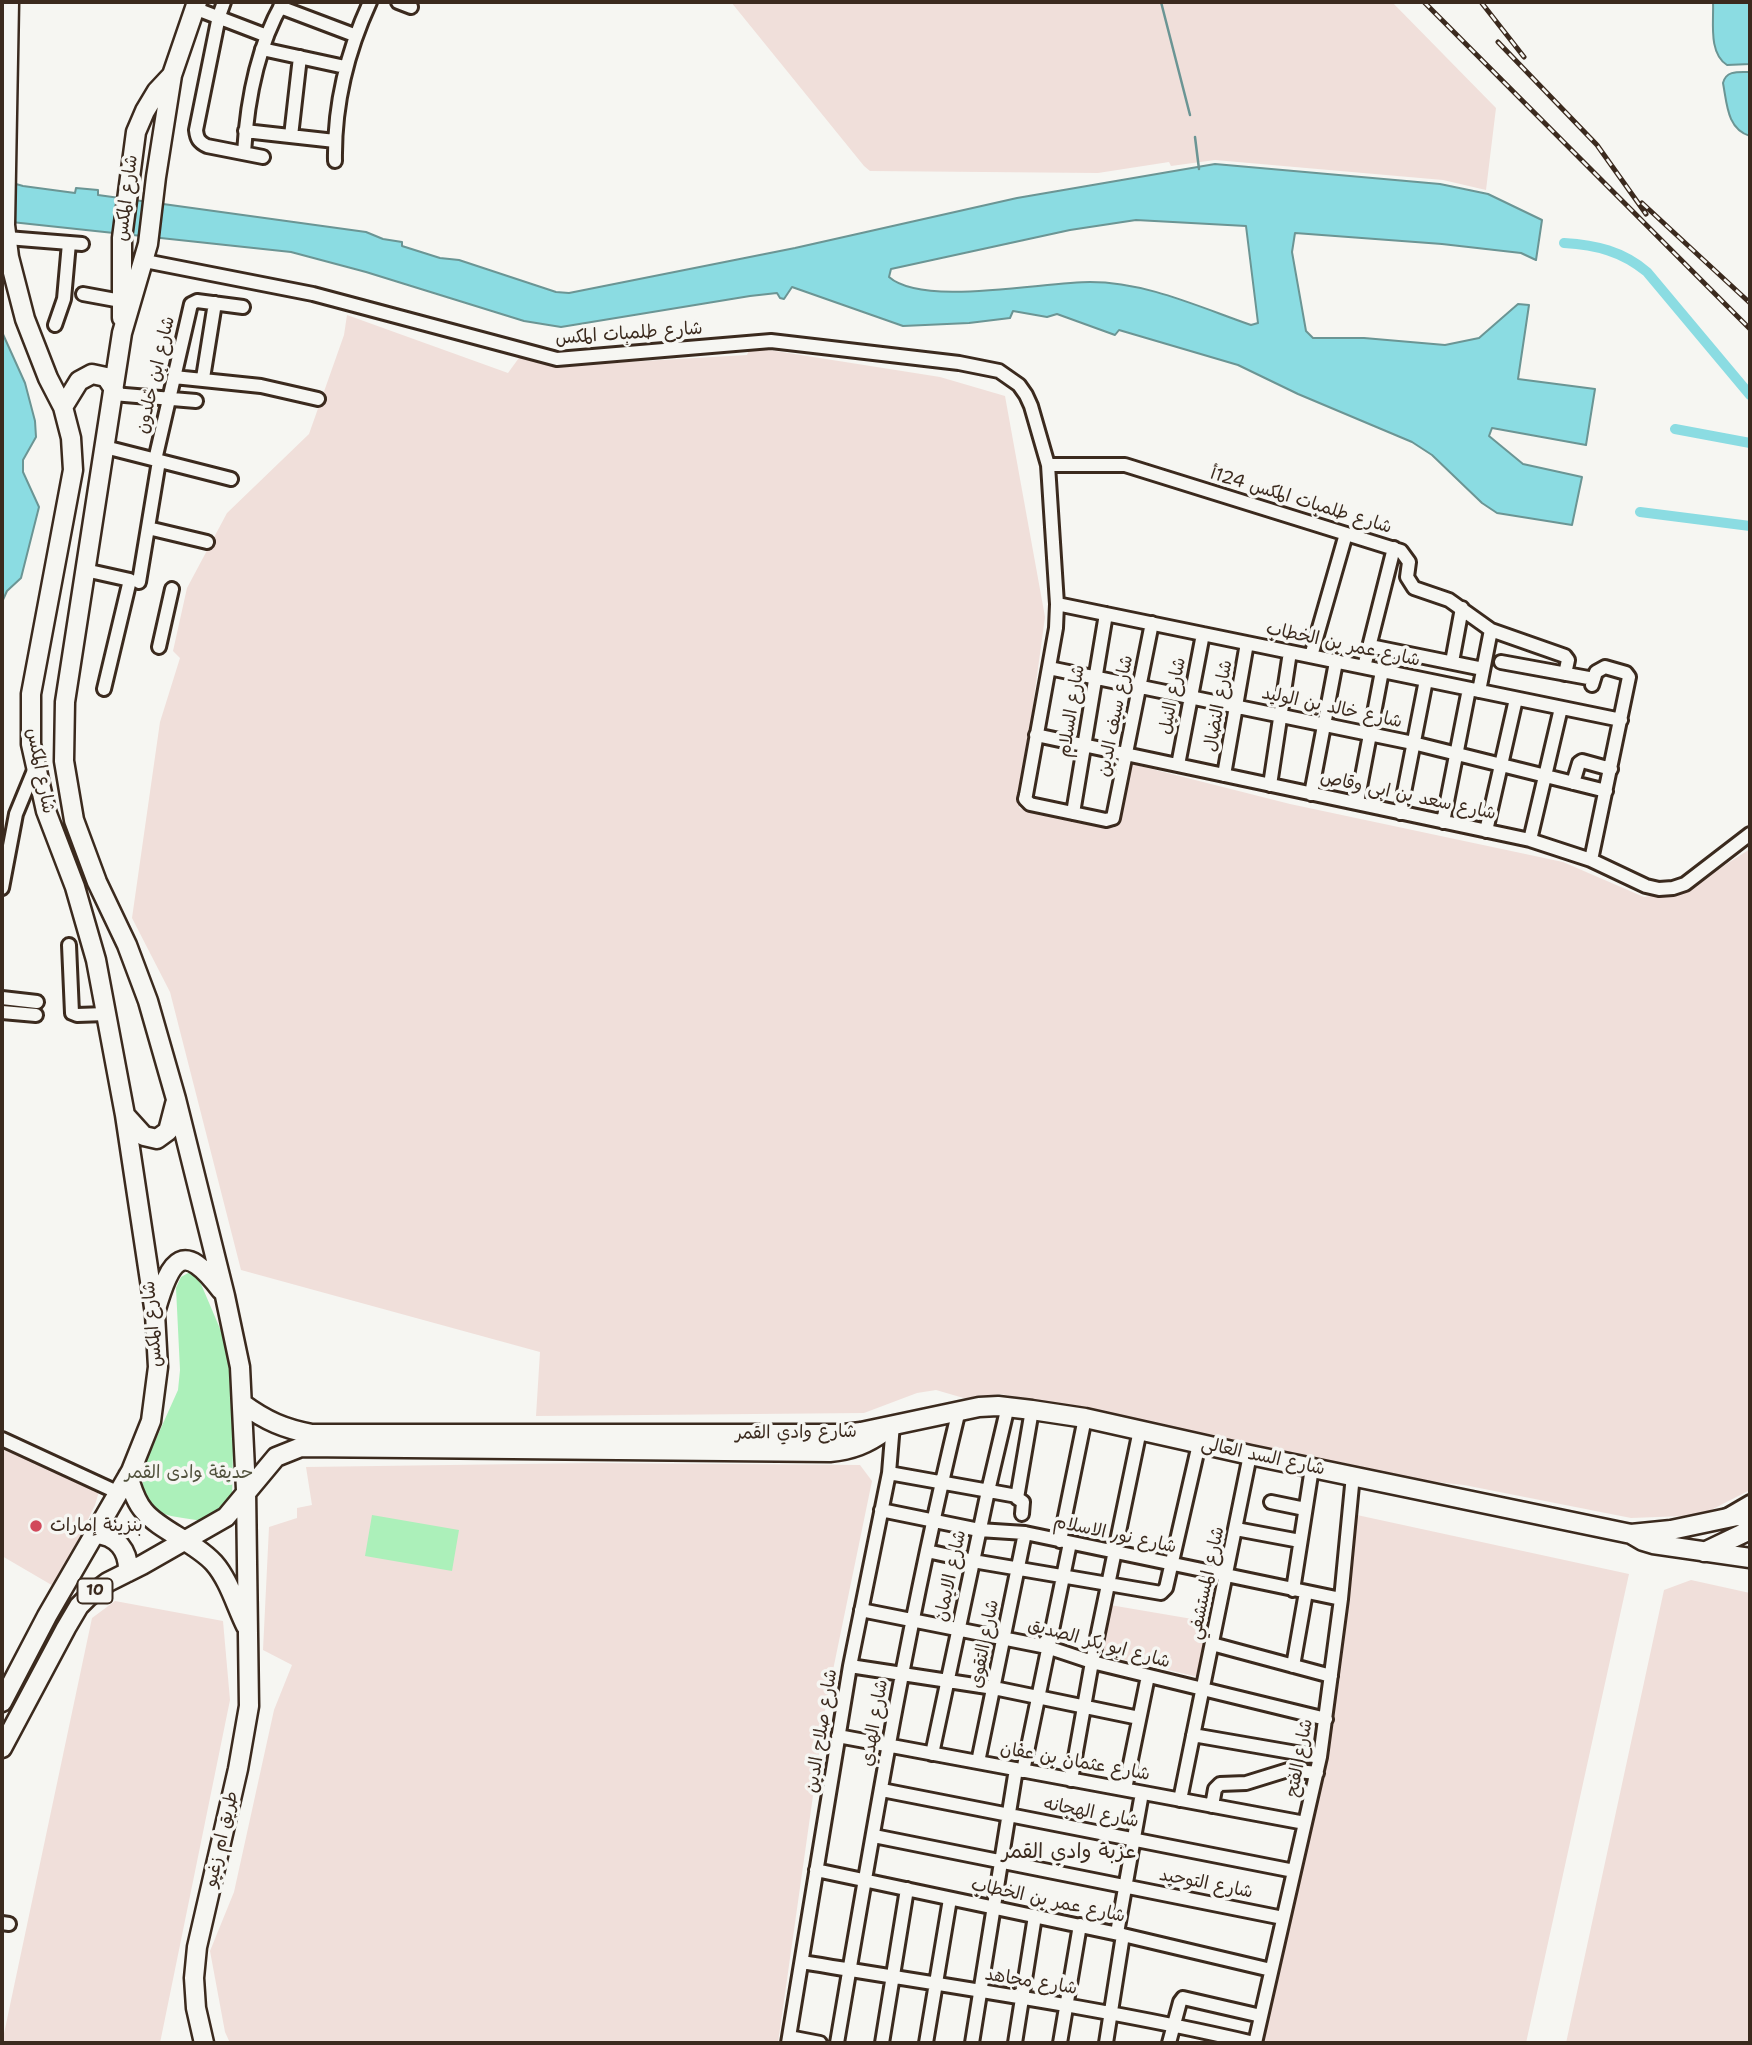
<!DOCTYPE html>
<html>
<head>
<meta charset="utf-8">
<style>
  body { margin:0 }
  #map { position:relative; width:1752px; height:2045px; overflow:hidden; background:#f6f6f2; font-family:"Shantell Sans",sans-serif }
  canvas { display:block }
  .frame { position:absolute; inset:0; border:4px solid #3b2a1e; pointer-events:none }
</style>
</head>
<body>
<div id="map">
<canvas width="1752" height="2045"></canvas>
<div class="frame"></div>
</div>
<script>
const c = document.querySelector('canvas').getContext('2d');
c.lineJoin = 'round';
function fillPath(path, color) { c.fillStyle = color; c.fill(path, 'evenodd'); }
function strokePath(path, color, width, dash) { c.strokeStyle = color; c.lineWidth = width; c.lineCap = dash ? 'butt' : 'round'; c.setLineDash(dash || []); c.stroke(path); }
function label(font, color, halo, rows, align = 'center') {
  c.font = font + ' "Shantell Sans","Playpen Sans Arabic",sans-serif'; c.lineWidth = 7; c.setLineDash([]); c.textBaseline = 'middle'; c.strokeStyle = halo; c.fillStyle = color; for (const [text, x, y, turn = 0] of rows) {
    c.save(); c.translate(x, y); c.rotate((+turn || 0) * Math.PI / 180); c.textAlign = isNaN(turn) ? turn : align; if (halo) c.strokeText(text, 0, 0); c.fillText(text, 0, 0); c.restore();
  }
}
fillPath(new Path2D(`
  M731 2H1392L1496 108 1486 190 1443 180 1215 160 1171 166 1169 162 1098 173 870 171 864 166Z
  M347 315 508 373 521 355 557 366 747 355 750 347 940 377 1005 396 1045 617 1019 808 1114 828 1128 763 1290 804 1563 862 1644 897 1686 890 1750 849V1490L1711 1510 1684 1516 1631 1518 1464 1485 1418 1480 1345 1463 1316 1461 1001 1394 967 1399 936 1390 917 1393 864 1413 536 1416 540 1352 241 1270 170 992 132 918 160 722 180 658 173 651 187 588 227 513 309 434 344 335Z
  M2 1449 100 1488 95 1505 55 1587 2 1556Z
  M592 1463 860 1465 872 1481 826 1704 778 2043H230L225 2032 210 1951 234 1892 274 1710 292 1665 263 1650 269 1527 297 1518V1508L312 1505 306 1467Z
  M1357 1515 1629 1574 1526 2043H1259L1324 1755Z
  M1691 1580 1750 1593V2043H1566L1664 1590Z
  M115 1601 223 1621 230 1700 160 2043H2L92 1618Z
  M1110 1605 1210 1622 1198 1677 1101 1654Z`), '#f0dfda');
fillPath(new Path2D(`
  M190 1272 195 1274 201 1284 221 1331 230 1360 234 1397 232 1501 229 1506 204 1521C164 1515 139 1517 143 1468L178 1390 180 1370 176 1288 181 1277Z
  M372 1515 459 1530 452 1571 365 1556Z`), '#acf0ba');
const water = new Path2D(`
  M1713 2H1750V64L1727 65C1708 53 1714 21 1713 2Z
  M1750 72V136C1727 129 1727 104 1723 83 1726 70 1739 72 1750 72Z
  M1215 164 1440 184 1488 194 1542 220 1536 260 1521 253 1442 244 1295 233 1292 252 1306 331 1313 338H1364L1445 345 1479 338 1518 304 1529 305 1518 379 1595 389 1586 445 1492 428 1489 436 1523 464 1582 477 1572 525 1497 513 1482 503 1432 455 1412 442 1298 394 1238 365 1119 330 1115 335 1057 314 1047 317 1013 311 1010 318 969 323 903 326 792 287 784 299 780 298 777 293 750 296 561 327 524 321 366 272 291 252 2 221V180L23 186 75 193 76 188 98 190V195L366 232 383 239 402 242V246L440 258 459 260 556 292 569 293 795 248 1017 198ZM1136 220 1246 226 1258 323 1251 325C1199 307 1146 282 1090 282 1043 282 923 307 889 277L891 269 1070 230Z
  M2 332 25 383 35 421 36 437 23 460V472L39 507 21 578 7 591 2 602Z`);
fillPath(water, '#8bdce2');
strokePath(water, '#6b9594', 2);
strokePath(new Path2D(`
  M1161 2 1190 115
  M1195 137 1199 169`), '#6b9594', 2.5);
strokePath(new Path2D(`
  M1564 243C1596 245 1622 251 1647 272L1750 395
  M1675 429 1750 443
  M1640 512 1750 526`), '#8bdce2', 10);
const street = new Path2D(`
  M224 2 219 16 196 130C197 139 199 142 207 146L263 157
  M398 2 411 7
  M280 7 354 35
  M194 8 267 36
  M262 49 345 67
  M245 131 335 141
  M291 136 300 57
  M244 153C247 102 257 47 283 2
  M335 161C334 105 347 52 370 2
  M7 238 82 244
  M145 261 313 294 557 359 771 341 959 363 999 371 1019 385 1026 395 1031 406 1048 465 1057 604 1056 628 1026 795 1025 799 1030 804 1106 820 1113 818 1152 623
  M83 294 121 301
  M55 325 64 299 69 243
  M174 377 261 386 318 399
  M203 378 215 303
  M113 394 196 401
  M105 447 231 479
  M155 460 191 304 197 301 243 307
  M1048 465H1125L1401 551 1409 562 1407 577 1414 588 1449 600 1491 630 1565 656 1568 660 1565 674
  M148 528 207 542
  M85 570 130 580 104 689
  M139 582 159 461
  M1057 604 1621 720
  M1370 646 1483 669
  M159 647 172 589
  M1311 656 1346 534
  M1452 662 1462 608
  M1501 662 1594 679
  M1364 667 1394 548
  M1049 668 1413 743 1606 791
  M1479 691 1491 630
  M1036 735 1530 840 1591 860 1646 886 1659 889 1673 888 1685 884 1750 834
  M1178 765 1203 634
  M1224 775 1247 643
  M1573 783 1579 763 1582 761 1611 769
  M1270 785 1290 652
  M1311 794 1336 662
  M1357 803 1382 671
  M1073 813 1106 614
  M1400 813 1426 680
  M1443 822 1469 689
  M1486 831 1516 699
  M1530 840 1561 708
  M1591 860 1629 677 1626 673 1605 667 1596 672 1592 685
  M2 888 16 814 35 768
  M69 945 72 1013 77 1015 106 1014
  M2 998 37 1002
  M2 1012 36 1015
  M2 1439 119 1493
  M889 1473 1017 1496
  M1271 1502 1305 1509
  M881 1510 979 1530 1025 1533 1341 1599
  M1022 1514 1023 1502 1017 1498 1032 1410
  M1726 1516 1750 1502
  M1236 1529 1300 1541
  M1060 1541 1085 1418
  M927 1551 973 1561 1161 1593 1166 1588 1199 1444
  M1293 1590 1312 1468
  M861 1610 1047 1647 1092 1662 1326 1719
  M1212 1644 1331 1676
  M850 1666 994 1688 1139 1718
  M1293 1666 1306 1592
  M1193 1735 1320 1757
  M838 1736 1305 1823
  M932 1754 988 1491 1008 1406
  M978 1762 1025 1533
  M1023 1771 1070 1543
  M1071 1780 1092 1662 1140 1430
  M1125 1789 1148 1676
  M882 1790 1294 1871
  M1180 1800 1250 1455
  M1212 1806 1215 1789 1220 1784 1246 1783 1288 1770 1317 1773
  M874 1836 1283 1918
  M816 1870 1123 1935 1271 1970
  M2 1923 9 1924
  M1117 1933 1142 1793
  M802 1962C953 1987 1105 2008 1254 2043
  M789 2037 820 2043
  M788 2043 850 1666 889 1473 893 1424
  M837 2043C873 1831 908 1619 959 1410
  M882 2043 907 1889
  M926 2043 950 1899
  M972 2043 1016 1769
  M1015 2043 1035 1916
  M1060 2043 1080 1925
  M1106 2043 1123 1935
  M1169 2043 1180 2002 1183 1998 1261 2016
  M1255 2043 1320 1757 1341 1599 1353 1475`);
const primary = new Path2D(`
  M197 2 172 75 156 177 148 244 122 333 65 702 64 761 74 820 97 882 127 945 148 1001 176 1099 225 1296 240 1367 246 1490 249 1706 238 1769 197 1947 194 1978 196 2008 204 2043
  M122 318V238L136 132 145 111 157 91 172 75
  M63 407 79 381 92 374 106 377 114 389
  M125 1115 144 1136 157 1139 168 1131 175 1104
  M156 1309C171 1258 183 1240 221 1290
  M243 1404C266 1421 285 1429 312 1434H844L861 1432 979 1407 998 1406 1032 1410 1085 1418 1250 1455 1631 1534 1643 1541 1653 1544 1750 1558
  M128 1476C132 1488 135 1501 144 1511 159 1530 195 1542 214 1563 229 1580 236 1606 246 1626
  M95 1534C117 1535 129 1551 128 1572
  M1631 1534 1671 1530 1737 1516 1750 1517
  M1704 1552 1750 1530
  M2 1702 47 1616 131 1471 151 1421 158 1367 155 1314 125 1115 96 960 75 887 46 811 31 744V694L73 470 71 438 63 407 48 378 25 319 9 257 5 225 9 2
  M2 1748 66 1628 79 1606 88 1597 108 1582 142 1565 226 1517 276 1457 301 1447 830 1452C852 1450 867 1444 885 1431`);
strokePath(street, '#3b2a1e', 18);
strokePath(primary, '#3b2a1e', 23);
strokePath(street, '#f6f6f2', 12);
strokePath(primary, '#f6f6f2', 18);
const rail = new Path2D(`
  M1424 2 1750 329
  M1481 2 1524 57
  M1498 42 1597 145 1646 214
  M1642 203 1750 303`);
strokePath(rail, '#3b2a1e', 5);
strokePath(rail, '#f6f6f2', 2.5, [8]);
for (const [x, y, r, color] of [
  [36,1526,7,"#d1495b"]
]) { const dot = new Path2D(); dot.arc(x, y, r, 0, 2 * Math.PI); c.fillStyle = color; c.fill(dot); strokePath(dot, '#f6f6f2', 2.5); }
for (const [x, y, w] of [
  [95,1591,35]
]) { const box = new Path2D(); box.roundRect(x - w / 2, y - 12.5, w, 25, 5); c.fillStyle = '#f6f6f2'; c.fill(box); strokePath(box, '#3b2a1e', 2); }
label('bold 16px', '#3b2a1e', null, [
  ["10",95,1591]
]);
label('18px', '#3b2a1e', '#f6f6f2', [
  ["شارع المكس",127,198,-83],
  ["شارع طلمبات المكس",629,334,-4],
  ["شارع ابن خلدون",156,375,-77],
  ["شارع طلمبات المكس 124أ",1301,501,17],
  ["شارع عمر بن الخطاب",1343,645,12],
  ["شارع النيل",1173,696,-79],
  ["شارع النضال",1219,706,-80],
  ["شارع خالد بن الوليد",1332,708,12],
  ["شارع السلام",1072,711,-81],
  ["شارع سيف الدين",1116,716,-79],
  ["شارع المكس",40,771,79],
  ["شارع سعد بن ابى وقاص",1408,796,12],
  ["شارع المكس",153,1324,-95],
  ["شارع وادي القمر",796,1433,-1],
  ["شارع السد العالى",1263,1457,12],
  ["شارع نور الاسلام",1115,1535,12],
  ["شارع الايمان",951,1576,-78],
  ["شارع المستشفي",1207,1583,-78],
  ["شارع التقوى",985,1644,-79],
  ["شارع ابو بكر الصديق",1099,1644,15],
  ["شارع الهدي",875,1723,-80],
  ["شارع صلاح الدين",822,1731,-81],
  ["شارع الفتح",1300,1758,-79],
  ["شارع عثمان بن عفان",1075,1762,10],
  ["شارع الهجانه",1091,1813,11],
  ["طريق ام زغيو",222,1839,-77],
  ["شارع التوحيد",1206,1884,11],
  ["شارع عمر بن الخطاب",1048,1901,12],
  ["شارع مجاهد",1031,1982,9]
]);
label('18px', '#52523d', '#f6f6f2', [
  ["حديقة وادى القمر",189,1473]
]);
label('18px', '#3b2a1e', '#f6f6f2', [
  ["بنزينة إمارات",50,1526]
], 'left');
label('21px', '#3b2a1e', '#f6f6f2', [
  ["عزبة وادي القمر",1069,1853]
]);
</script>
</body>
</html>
